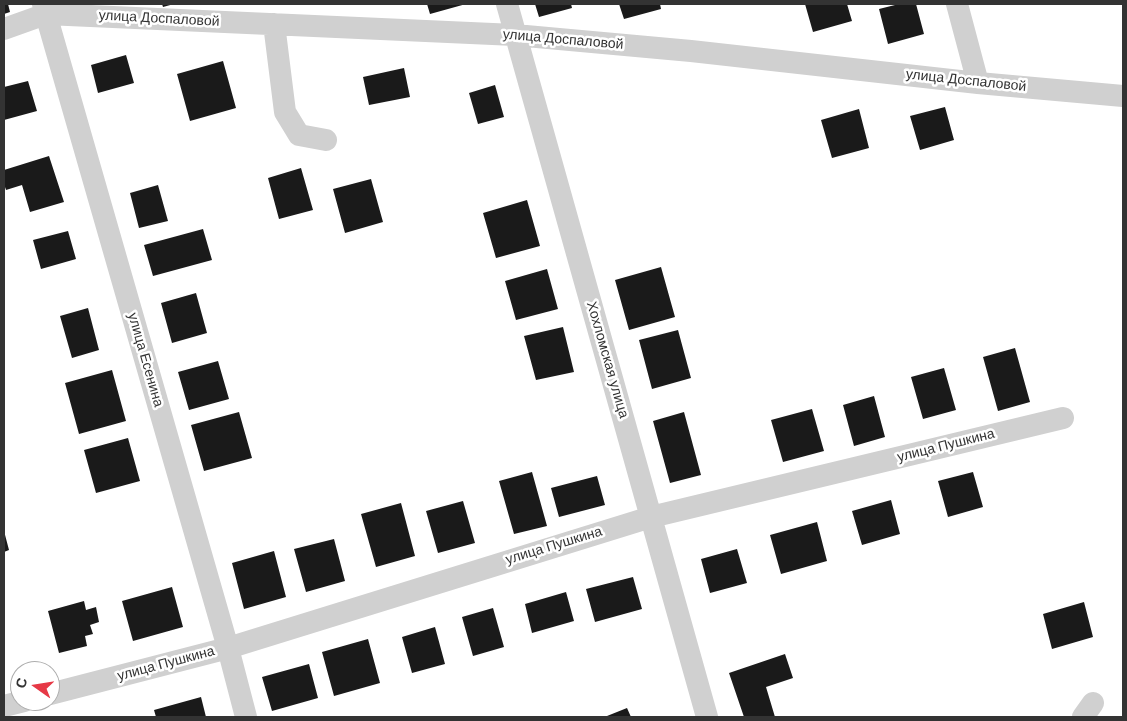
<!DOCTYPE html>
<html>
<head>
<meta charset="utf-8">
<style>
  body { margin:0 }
  #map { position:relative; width:1127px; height:721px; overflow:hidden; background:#fff; font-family:"DM Sans",sans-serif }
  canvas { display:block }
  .frame { position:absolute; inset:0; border:5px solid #333; pointer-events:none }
  .north { position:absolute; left:10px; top:661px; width:50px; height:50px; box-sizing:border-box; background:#fff; border:1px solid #adadad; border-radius:50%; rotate:283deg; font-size:14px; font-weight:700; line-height:20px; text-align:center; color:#333 }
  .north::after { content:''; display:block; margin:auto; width:18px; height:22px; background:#e63946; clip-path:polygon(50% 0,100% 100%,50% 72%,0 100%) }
</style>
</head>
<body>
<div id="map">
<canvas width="1127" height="721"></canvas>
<div class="frame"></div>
<div class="north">С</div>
</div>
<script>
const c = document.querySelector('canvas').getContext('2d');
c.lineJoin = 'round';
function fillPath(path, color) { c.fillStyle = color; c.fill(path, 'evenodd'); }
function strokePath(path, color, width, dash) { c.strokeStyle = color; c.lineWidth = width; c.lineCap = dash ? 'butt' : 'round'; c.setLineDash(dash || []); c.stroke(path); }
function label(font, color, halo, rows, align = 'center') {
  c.font = font + ' "DM Sans",sans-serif'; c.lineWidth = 5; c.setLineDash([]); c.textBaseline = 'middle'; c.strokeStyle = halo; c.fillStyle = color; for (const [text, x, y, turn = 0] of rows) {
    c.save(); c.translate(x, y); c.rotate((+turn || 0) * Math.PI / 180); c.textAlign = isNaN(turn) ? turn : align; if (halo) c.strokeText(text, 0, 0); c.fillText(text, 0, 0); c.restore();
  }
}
fillPath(new Path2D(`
  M4 4H8L10 12 4 14Z
  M162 4H174L163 7Z
  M427 4H466L430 14Z
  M535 4H571L572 8 539 17Z
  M619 4H660L661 9 624 19Z
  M805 4H847L852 21 813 32Z
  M899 4H916L924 34 888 44 879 9Z
  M126 55 134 83 98 93 91 65Z
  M223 61 236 108 190 121 177 74Z
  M404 68 410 97 369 105 363 77Z
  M28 81 37 111 4 120V87Z
  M495 85 504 117 478 124 469 93Z
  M945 107 954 140 920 150 910 116Z
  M859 109 869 148 832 158 821 120Z
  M49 156 64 202 30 212 22 185 6 190 4 184V170Z
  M301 168 313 210 279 219 268 178Z
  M371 179 383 222 345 233 333 189Z
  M158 185 168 221 139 228 130 193Z
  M527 200 540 246 496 258 483 213Z
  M203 229 212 260 153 276 144 245Z
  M68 231 76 259 41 269 33 240Z
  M661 267 675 317 629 330 615 280Z
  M547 269 558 309 516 320 505 281Z
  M196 293 207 333 172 343 161 303Z
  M88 308 99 350 72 358 60 316Z
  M563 327 574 372 536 380 524 336Z
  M678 330 691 378 652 389 639 340Z
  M1015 348 1030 402 998 411 983 357Z
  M218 361 229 399 189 410 178 372Z
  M944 368 956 410 923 419 911 377Z
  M112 370 126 421 79 434 65 383Z
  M874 396 885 437 854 446 843 405Z
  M812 409 824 451 783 462 771 420Z
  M239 412 252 458 204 471 191 425Z
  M684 412 701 475 670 483 653 421Z
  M128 438 140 481 96 493 84 450Z
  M532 472 547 526 514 534 499 481Z
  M973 472 983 507 948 517 938 481Z
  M597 476 605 505 559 517 551 488Z
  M891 500 900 534 862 545 852 511Z
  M463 501 475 543 438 553 426 511Z
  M401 503 415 556 376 567 361 514Z
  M817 522 827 561 781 574 770 535Z
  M4 531 9 550 4 552Z
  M334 539 345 581 306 592 294 549Z
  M737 549 747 583 710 593 701 559Z
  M274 551 286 597 244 609 232 563Z
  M633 577 642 609 595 622 586 589Z
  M172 587 183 627 133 641 122 601Z
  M566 592 574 621 532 633 525 604Z
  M84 601 86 610 96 607 99 622 90 625 93 634 85 636 87 646 59 653 48 611Z
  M1084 602 1093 637 1052 649 1043 614Z
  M493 608 504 647 473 656 462 617Z
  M435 627 445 664 412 673 402 637Z
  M368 639 380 683 334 696 322 652Z
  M785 654 793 678 766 687 775 717H744L729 673Z
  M309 664 318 698 272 711 262 677Z
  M201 697 206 717H156L154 710Z
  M627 708 631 717H608L607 716Z`), '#1a1a1a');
strokePath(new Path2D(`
  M43 4 228 648 246 717
  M507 4 707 717
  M957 4 978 83
  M274 24 285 112 299 135 326 140
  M4 29 46 14 515 35 691 51 978 83 1123 96
  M50 694 228 648 651 517 1063 418
  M4 706 24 701
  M1083 717 1093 703`), '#d0d0d0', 22);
label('14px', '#333', '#fff', [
  ["улица Доспаловой",159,19,3],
  ["улица Доспаловой",563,40,5],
  ["улица Доспаловой",966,81,6],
  ["улица Есенина",145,360,74],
  ["Хохломская улица",607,360,74],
  ["улица Пушкина",946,446,-14],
  ["улица Пушкина",554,546,-17],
  ["улица Пушкина",166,664,-15]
]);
</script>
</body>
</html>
